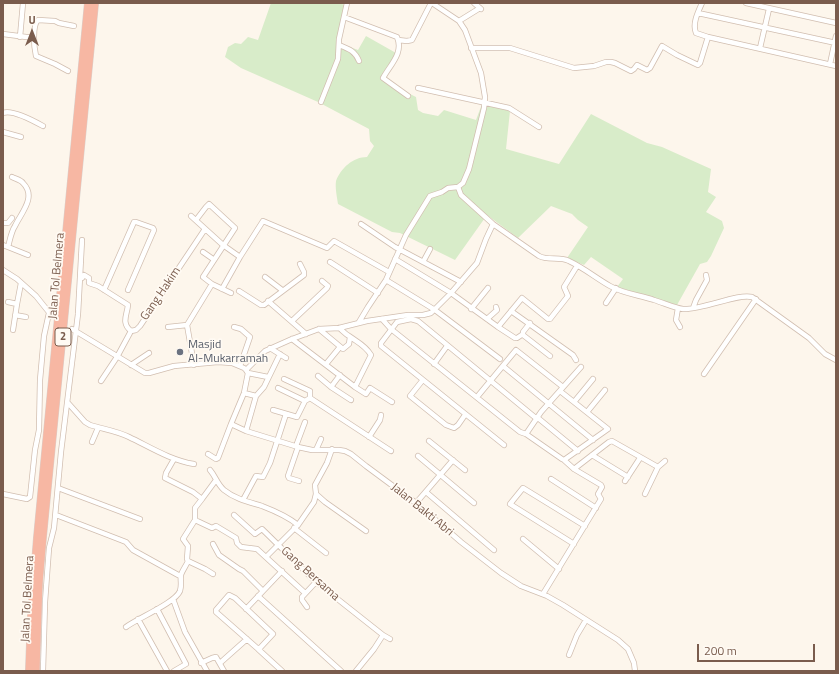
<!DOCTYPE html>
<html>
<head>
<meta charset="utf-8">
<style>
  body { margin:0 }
  #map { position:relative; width:839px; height:674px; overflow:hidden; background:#fdf6ec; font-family:"Titillium Web",sans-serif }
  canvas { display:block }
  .frame { position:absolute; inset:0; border:4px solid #7a5c4d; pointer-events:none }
  .north { position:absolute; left:12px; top:12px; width:40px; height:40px; -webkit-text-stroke:3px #fffaf3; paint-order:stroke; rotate:0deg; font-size:11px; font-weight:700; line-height:16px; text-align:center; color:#7a5c4d }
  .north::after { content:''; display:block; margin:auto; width:14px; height:18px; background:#7a5c4d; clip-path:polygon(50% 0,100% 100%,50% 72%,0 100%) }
  .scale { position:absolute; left:697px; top:644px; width:118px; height:18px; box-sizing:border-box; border:2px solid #7a5c4d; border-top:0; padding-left:5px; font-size:12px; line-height:14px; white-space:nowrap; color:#7a5c4d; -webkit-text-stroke:3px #fffaf3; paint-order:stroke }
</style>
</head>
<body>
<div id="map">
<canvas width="839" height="674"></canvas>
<div class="frame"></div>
<div class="north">U</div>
<div class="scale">200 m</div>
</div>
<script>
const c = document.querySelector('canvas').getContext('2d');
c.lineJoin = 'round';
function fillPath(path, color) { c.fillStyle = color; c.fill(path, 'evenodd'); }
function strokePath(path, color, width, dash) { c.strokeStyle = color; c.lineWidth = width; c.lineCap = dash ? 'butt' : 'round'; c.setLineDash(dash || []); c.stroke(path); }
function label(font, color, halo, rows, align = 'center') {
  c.font = font + ' "Titillium Web",sans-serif'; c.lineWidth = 3.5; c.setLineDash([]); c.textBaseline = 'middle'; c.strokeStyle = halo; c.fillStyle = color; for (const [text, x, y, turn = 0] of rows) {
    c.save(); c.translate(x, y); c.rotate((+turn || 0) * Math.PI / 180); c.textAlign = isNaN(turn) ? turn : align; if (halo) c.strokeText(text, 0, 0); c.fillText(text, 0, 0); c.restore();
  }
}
fillPath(new Path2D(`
  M271 3H339L345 5 339 43 358 50 366 36 396 53 380 79 408 97 410 94 416 97 418 110 423 113 438 116 444 110 476 120 482 104 510 111 506 149 559 164 591 114 647 143 662 147 711 169 708 192 716 197 706 212 722 221 724 228 711 256 707 262 700 264 677 305 617 287 623 279 591 257 584 265 567 258 588 227 578 220 572 214 551 206 518 238 487 215 455 260 400 233 392 232 338 204C337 197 335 188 336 181 341 168 353 157 367 157L374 146 370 141 369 129 318 102 241 68 225 57 228 47 235 43 241 44 248 37 258 40Z`), '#d8ecc9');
const minor = new Path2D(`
  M474 3 481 9
  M702 3C698 12 692 24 696 33L708 37 836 66
  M746 3 836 23
  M698 13 836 43
  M344 17 397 37C404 53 390 65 383 78L408 96
  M459 21 480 8
  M3 34 34 38
  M20 37 23 3
  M398 40 407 41 412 40 431 3
  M339 45C349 49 355 51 359 61
  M471 48H510L574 68 594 66 606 62H611L615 63 631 71 634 69 637 65 647 70 650 68 662 46 677 55 698 65 700 63 708 37
  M760 48 769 9
  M830 64 836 36
  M68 71 55 64 36 56C34 47 32 26 38 20L55 21 59 23 74 26
  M418 88 509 108 539 127
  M321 102 338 59 339 39 347 3
  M3 113C12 109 34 121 43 126
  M3 132 21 137
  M191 216 223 245 240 257
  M196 220 206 207 209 204 235 228 203 277 212 284 231 293
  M3 223H8L12 218
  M361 224 395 247 461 282
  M493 224 539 256C548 261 560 256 569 261 584 268 596 278 610 286 624 294 640 295 654 300 664 303 674 308 683 309 703 310 738 293 752 297L809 338 825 354 836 360
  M3 245 28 255
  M8 247C10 240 11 232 15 226 21 213 37 197 23 183 21 180 16 179 12 177
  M203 252 213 259
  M395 259 451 293 498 327 522 298 548 319H550L568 296 564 287 577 266
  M330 262 378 293
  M423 262 430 249
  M3 270 17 279 36 296 52 316
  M265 277 282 290
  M80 278H82L84 275 89 278V283L98 286 128 305C127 315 121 323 131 331
  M386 280 435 310 500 359
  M222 289 240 257 263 221 327 248 334 241 389 272
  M104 290 134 222H136L153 228 154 230 128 290
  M239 291 261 305H264L304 275V272L300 264
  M268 301 306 334
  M8 302 17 304 21 283
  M606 303 616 288
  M678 308 676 320 680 327
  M693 308 696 300 707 280 706 275
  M471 309 488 288
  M511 311 573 355 576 360
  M15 315 26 317
  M382 319 391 329 520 432 526 434 541 412 581 367
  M487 319 497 310 496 307
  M292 321 327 288 328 286 322 281
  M359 322 368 307 386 280 406 235 430 196 442 192 448 188 458 187
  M530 323 523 332V335L550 356
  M168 327 187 325
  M234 327 241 329 250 337 240 366
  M498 327 515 338H517L523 334
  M339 328C342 330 345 334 349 336 357 342 365 345 371 355L355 387 366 394 370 388 392 402
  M72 329 145 373H149L174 366 218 362 232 363 244 368 246 370
  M319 329 343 349 349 344 350 337
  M13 330 17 304
  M292 339 355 387
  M270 348 286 358
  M326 364 340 347
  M434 364 447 346
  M131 365 149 353
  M194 365 187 325 212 284
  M503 366 593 440
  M246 370 265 351 292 339 319 329 339 328 367 321 408 315H423L431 313 451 293 477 263 486 239 493 224 461 195 458 187 463 183 469 169 484 108 485 97 481 73 465 30 459 21 432 3
  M246 370 248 373 244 393 231 424 246 431 298 447 312 450H339L345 451 351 454 366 466 416 503 461 542 501 573 521 586 547 596 563 605 618 640 628 649 634 663 635 671
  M248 373 268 377
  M704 374 756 299
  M318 376 331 387 351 400
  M284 379 310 391V398
  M101 381 117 357 131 331 136 330 140 326 205 229
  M422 381 410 396 446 425 454 428 458 425 465 415
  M331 387 340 375
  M278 388 305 401
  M244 393 256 396
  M477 397 516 350 563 387
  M574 402 593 379
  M68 403 85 422 90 425C103 429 117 431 129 437 150 447 170 460 194 464
  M273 410 297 417 305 401 310 398 391 451
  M587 412 605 390
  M538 418 578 451
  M246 431 256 396 264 387 280 354
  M526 434 562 459
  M369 437 380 420 381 415
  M429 441 465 470
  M92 442 98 428
  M504 445 381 346V343L397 322 411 319 418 321 537 419
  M296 446 305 422
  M298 447 288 476 289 478 299 481
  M316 450 321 439
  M208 454 216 459 218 458 231 424
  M592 455 628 477
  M418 456 474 503
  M174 459 166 473 165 478 193 492 202 499 195 508V520L183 539 188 546 187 559 188 561 205 569 213 574
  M574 469 609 442 612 441 658 467
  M210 470C216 477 217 484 224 490 235 499 249 502 262 506 275 511 287 516 298 525
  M551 479 596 508
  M625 481 640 458
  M58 488 140 519
  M426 492 494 550
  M3 494 27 499 30 497 35 450 39 430 40 380 44 336 49 313
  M316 494 325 502 366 531
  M645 494 658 467 665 461
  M202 499 216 480
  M243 500 256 476 263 477 270 463 286 414
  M416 503 453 460
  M56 515 126 542 133 550 180 576
  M234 515 255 534 262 529 316 582 383 635 390 639
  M195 520 212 528 216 526 236 538 237 543 241 547 257 549 305 593
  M294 528 326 553
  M523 539 559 569
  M213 544 219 555 239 569 243 571 263 591
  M574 544 510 504 523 488 585 526
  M266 557 298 525 314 502 316 494 315 485 327 463 332 449
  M543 594 601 499 598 494 602 487 601 485 574 469 564 460 608 429 560 391
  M229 595 235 598 273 634 260 648H257L216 612V610Z
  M258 596 341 671
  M173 599 185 632 207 671
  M307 607 302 600V597L316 582
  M157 609 186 664 174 671
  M246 609 282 571
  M138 619 167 671
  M126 627C138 618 175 603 180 591 182 585 180 580 181 575 182 571 186 566 188 561
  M258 649 282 671
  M569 655 577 635 586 620
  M201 663 212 658 216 657 224 671
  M220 663 247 639
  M43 671 45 602 49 548 54 528 61 452 78 314 82 240
  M356 671 374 649 383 635`);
const highway = new Path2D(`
  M29 671 31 616 37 538 88 3
  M36 671 39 583 43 536 95 3`);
strokePath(minor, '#d1beb0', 6);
strokePath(highway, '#dad1cd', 8);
strokePath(minor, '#fff', 4.5);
strokePath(highway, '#f7b7a3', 7);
strokePath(new Path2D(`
  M3 5V3`), '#b9a8c9', 1, [6, 4]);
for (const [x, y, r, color] of [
  [180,352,4,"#6b7280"]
]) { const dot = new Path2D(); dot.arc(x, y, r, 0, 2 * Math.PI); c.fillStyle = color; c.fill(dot); strokePath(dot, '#fffaf3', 1.5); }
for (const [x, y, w] of [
  [63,337,16]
]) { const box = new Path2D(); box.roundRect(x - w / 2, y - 9, w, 18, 3); c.fillStyle = '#fffaf3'; c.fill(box); strokePath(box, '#7a5c4d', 1); }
label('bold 11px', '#7a5c4d', null, [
  ["2",63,337]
]);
label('12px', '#7a5c4d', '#fffaf3', [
  ["Jalan Tol Belmera",57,276,-85],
  ["Gang Hakim",161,294,-56],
  ["Jalan Bakti Abri",422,510,39],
  ["Gang Bersama",310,574,42],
  ["Jalan Tol Belmera",28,599,-87]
]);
label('12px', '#5b616d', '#fffaf3', [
  ["Masjid",188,345],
  ["Al-Mukarramah",188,359]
], 'left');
</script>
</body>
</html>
